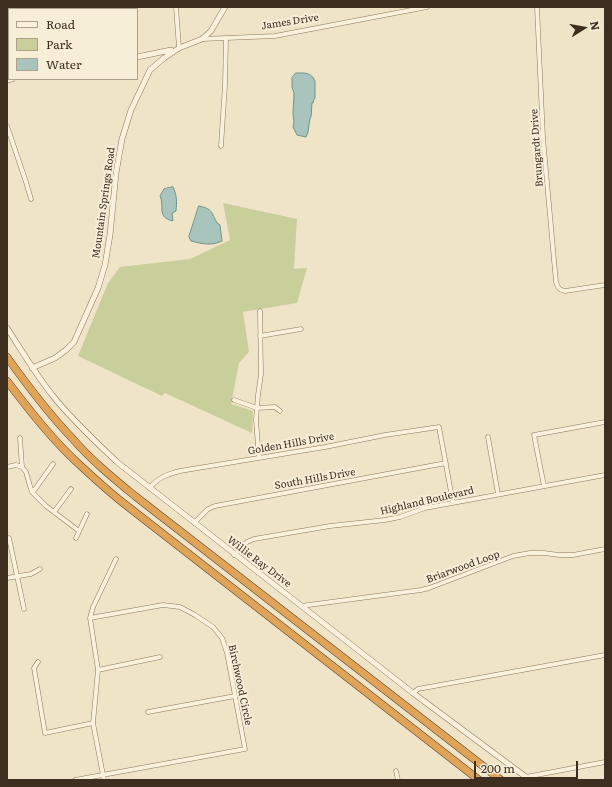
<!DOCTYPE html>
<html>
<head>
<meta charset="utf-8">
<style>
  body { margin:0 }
  #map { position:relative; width:612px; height:787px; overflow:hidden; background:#f0e4c8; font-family:Literata,serif }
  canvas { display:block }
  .frame { position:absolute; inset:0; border:8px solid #3d2e20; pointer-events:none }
  .legend { position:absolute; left:8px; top:8px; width:130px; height:72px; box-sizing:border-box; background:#f7eed8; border:1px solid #ada18e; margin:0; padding:5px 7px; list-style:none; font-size:12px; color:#3d2e20 }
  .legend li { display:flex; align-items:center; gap:8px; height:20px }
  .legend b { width:20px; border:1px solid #ada18e }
  .north { position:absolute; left:564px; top:8px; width:40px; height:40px; -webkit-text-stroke:3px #f7eed8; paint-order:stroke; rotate:79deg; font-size:11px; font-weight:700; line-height:16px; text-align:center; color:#3d2e20 }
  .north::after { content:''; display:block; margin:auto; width:14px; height:18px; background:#3d2e20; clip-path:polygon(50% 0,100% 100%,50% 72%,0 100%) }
  .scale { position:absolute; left:474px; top:761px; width:104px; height:18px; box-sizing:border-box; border:2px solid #3d2e20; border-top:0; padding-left:5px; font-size:12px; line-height:14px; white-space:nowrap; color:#3d2e20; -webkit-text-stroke:3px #f7eed8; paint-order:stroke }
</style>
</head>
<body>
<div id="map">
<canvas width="612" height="787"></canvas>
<div class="frame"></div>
<ul class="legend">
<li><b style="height:5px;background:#faf1dc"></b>Road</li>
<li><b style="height:11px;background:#c9cf9b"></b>Park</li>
<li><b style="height:11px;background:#a9c4bc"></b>Water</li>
</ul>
<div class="north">N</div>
<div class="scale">200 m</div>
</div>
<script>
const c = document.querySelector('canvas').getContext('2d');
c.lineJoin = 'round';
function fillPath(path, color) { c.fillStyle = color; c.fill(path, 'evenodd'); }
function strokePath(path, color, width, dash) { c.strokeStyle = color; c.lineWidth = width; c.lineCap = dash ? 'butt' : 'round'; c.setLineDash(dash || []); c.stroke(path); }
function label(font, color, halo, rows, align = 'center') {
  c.font = font + ' Literata,serif'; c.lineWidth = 4; c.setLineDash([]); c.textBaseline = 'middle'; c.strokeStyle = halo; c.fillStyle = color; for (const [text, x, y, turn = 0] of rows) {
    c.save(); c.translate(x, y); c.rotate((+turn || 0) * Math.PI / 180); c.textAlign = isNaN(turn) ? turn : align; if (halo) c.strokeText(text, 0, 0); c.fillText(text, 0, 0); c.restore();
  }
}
fillPath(new Path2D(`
  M223 203 297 219 294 269 307 268 297 303 243 312 249 352 239 363 231 404 253 411 252 433 165 393 162 396 78 356 108 283 120 267 190 259 230 240Z`), '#c9cf9b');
const water = new Path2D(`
  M296 73C305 73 311 72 315 81V98L314 99 313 103H312L311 117 310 118 308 132 306 137 297 135 293 127 294 122 293 114 294 93 292 87V78Z
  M173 187C177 195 177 202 176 211L172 213 173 221C156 217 165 207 160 196L164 189Z
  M199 206C213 209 211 212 217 223L220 225 222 241C211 246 203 244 191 241L189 237Z`);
fillPath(water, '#a9c4bc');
strokePath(water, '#6f938a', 1);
const minor = new Path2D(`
  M120 7V9
  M176 7 179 48
  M537 7 543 138 556 282C558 288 559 290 565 291L605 285
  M202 39 275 36 427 7
  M7 126 26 182 31 199
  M221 146 225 85 226 39
  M260 336 301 329
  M234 400 257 408 275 407 280 411
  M488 437 498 494
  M20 438 22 467
  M259 458 256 420 258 395 261 374 260 311
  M7 467 16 465 22 467 26 472 30 486 32 492 46 506 79 531
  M544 486 534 435 605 422
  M149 488C160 477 165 475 180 471L325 447 385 435 439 427 453 503
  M33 492 53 464
  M54 512 71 489
  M194 523 208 509 215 506 446 463
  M9 538 24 609
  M76 538 87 514
  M234 555 247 542 254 539 330 526 385 520 400 517 425 508 605 475
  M7 578 31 574 40 569
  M301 606 421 590 429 588 513 556 530 553H544L559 555H573L605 549
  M90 618 93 607 116 559
  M38 662 34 668 45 733 93 723
  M98 670 160 657
  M413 693 418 689 605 655
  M148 712 235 696
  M396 771 398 780
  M526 777 605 762
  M75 780 245 749 227 653 222 638 213 627 195 615 180 607 163 605 90 618 98 670 93 723 103 775 104 780`);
const tertiary = new Path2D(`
  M137 57 171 50
  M7 80 12 79
  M7 328C22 351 36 375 53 396 72 420 95 441 117 462L413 693 530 780
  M32 368 55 358 66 350 74 342 98 288 105 265 110 235 116 173 122 139 131 110 150 70 164 58 179 48 202 39 211 31 225 7`);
const motorway = new Path2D(`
  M7 357C27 385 48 413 72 438 91 460 113 478 135 496L501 780
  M7 381C30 411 54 442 82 467 95 479 108 491 122 502L479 780`);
strokePath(minor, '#8d765c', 5);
strokePath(tertiary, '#8d765c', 6);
strokePath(motorway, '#5b4430', 8);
strokePath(minor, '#faf1dc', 4);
strokePath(tertiary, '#faf1dc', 5);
strokePath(motorway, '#e0a458', 7);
label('10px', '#3d2e20', '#f7eed8', [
  ["James Drive",290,22,-9],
  ["Brungardt Drive",537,148,-94],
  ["Mountain Springs Road",104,203,-82],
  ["Golden Hills Drive",291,444,-10],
  ["South Hills Drive",315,479,-10],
  ["Highland Boulevard",427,501,-13],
  ["Willie Ray Drive",259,562,37],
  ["Briarwood Loop",463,567,-20],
  ["Birchwood Circle",240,685,78]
]);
</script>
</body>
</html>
